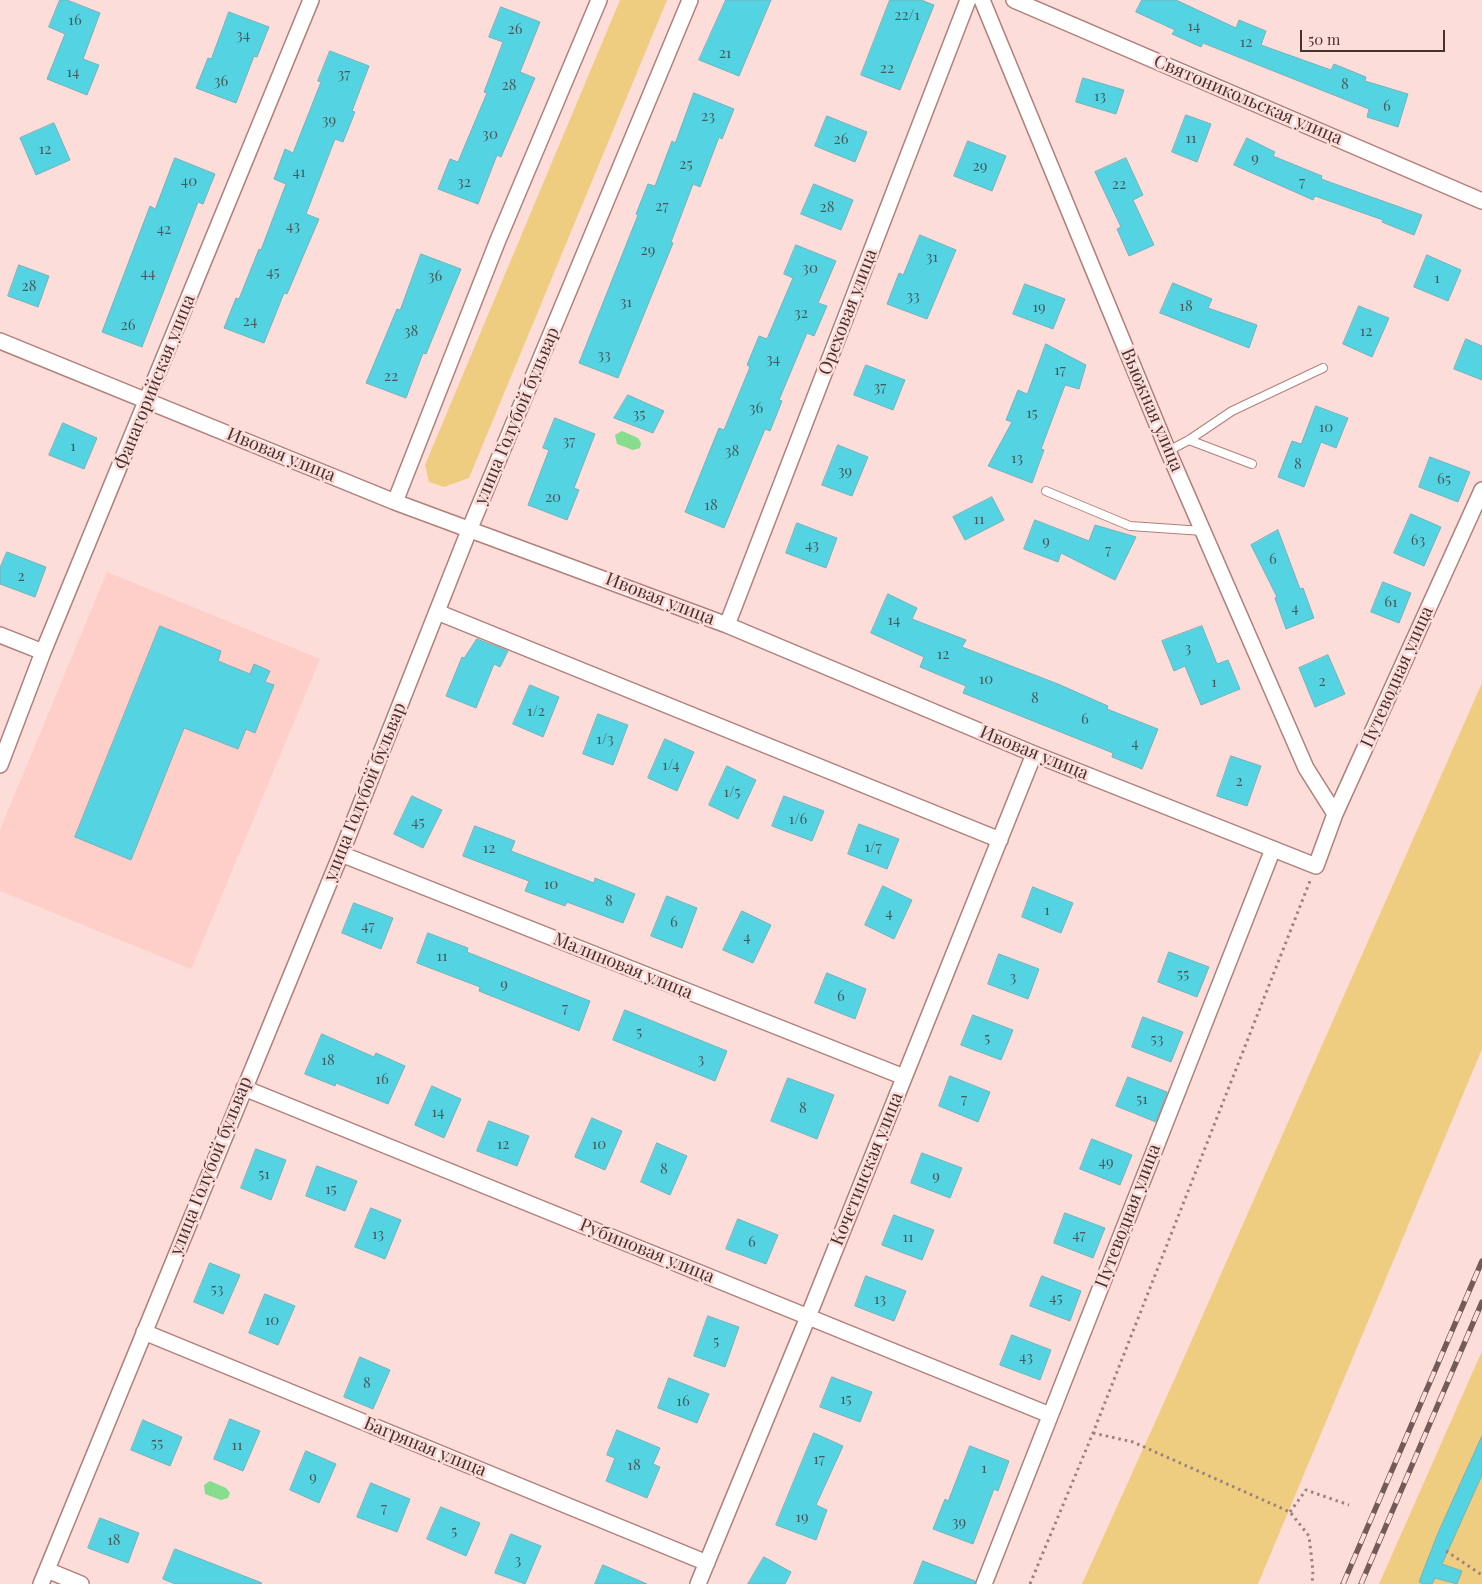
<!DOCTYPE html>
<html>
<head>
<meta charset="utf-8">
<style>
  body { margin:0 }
  #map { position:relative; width:1482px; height:1584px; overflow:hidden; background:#fdddd9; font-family:"Playfair Display",serif }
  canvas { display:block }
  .scale { position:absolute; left:1300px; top:30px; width:145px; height:22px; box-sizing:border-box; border:2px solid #46312f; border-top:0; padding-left:6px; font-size:15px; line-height:18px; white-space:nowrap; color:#46312f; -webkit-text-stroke:4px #fdddd9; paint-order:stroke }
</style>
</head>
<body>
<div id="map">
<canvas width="1482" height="1584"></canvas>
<div class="scale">50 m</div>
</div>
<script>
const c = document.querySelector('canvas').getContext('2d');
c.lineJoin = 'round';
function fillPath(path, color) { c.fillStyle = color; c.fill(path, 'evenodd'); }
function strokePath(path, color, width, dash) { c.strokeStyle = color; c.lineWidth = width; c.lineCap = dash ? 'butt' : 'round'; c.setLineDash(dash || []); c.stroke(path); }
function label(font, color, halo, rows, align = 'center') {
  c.font = font + ' "Playfair Display",serif'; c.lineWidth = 5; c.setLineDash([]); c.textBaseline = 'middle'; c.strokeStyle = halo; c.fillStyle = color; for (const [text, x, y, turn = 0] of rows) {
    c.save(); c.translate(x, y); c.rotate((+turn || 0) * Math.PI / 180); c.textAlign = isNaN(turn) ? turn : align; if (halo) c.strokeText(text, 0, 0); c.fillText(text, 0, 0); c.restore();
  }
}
fillPath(new Path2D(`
  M107 572 320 659 191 969 0 891V830Z`), '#fecec8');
fillPath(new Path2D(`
  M620 0H667L469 478 444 487 429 482 425 465Z
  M1482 683V1049L1258 1584H1082L1175 1378Z
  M1482 1351V1584H1379Z`), '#efcd80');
fillPath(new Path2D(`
  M622 431 638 438 641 443 640 448 633 450 617 444 615 435Z
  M210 1481 226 1488 230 1493 228 1498 221 1500 205 1494 204 1485Z`), '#85dd8d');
const building = new Path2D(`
  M60 0H67L100 13 83 59 99 65 87 95 47 79 65 34 49 27Z
  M726 0H771L739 76 699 60Z
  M890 0H921L934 5 900 90 861 75Z
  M1142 0H1176L1236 28 1239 20 1266 31 1261 45 1331 70 1334 64 1366 77 1365 81 1408 94 1398 127 1367 117 1369 109 1203 43 1201 47 1172 34 1175 30 1136 12Z
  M501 7 540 22 520 72 535 78 501 157 497 155 478 204 438 189 450 159 458 162 487 93 484 92 503 42 489 37Z
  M229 12 269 27 257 57 254 56 236 103 196 88 208 58 211 59Z
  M330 51 369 66 352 111 355 112 343 142 335 139 306 214 319 219 287 294 284 293 264 343 224 328 236 298 239 299 259 249 261 250 286 184 274 179 285 149 293 153 321 82 318 81Z
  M1083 78 1124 90 1116 114 1076 102Z
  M694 93 734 109 722 139 719 137 700 187 693 184 671 242 673 243 618 378 579 363 638 215 636 214 648 184 655 186 672 141 675 143Z
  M1186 115 1211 124 1197 162 1172 152Z
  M827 116 867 132 855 162 815 146Z
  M54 123 70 160 36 175 20 138Z
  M1247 138 1275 152 1273 156 1322 176 1321 179 1422 215 1414 235 1382 222 1383 220 1315 196 1313 200 1234 165Z
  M968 141 1006 156 992 191 954 176Z
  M175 158 215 174 203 204 198 202 142 347 102 332 150 206 155 209Z
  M1126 158 1143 195 1133 200 1154 245 1129 256 1117 229 1121 227 1095 172Z
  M814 184 853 200 841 230 801 214Z
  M920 235 956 250 927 319 887 304 899 273 903 275Z
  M796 245 836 261 818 303 827 306 814 336 807 333 779 400 782 401 770 431 765 429 724 528 685 512 719 428 724 430 750 367 747 365 759 336 767 339 793 278 784 274Z
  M421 254 461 269 426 354 423 353 406 398 366 383 397 309 400 310Z
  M1427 255 1461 270 1448 301 1414 287Z
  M19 265 49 276 38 307 8 296Z
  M1173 283 1212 299 1208 308 1257 325 1249 348 1160 313Z
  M1025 284 1065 299 1053 329 1013 314Z
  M1359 306 1389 318 1372 357 1343 344Z
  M1466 339 1482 346V380L1454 369Z
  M1046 344 1086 365 1079 389 1065 385 1041 449 1044 450 1032 483 988 466 1012 422 1006 420 1018 390 1027 394Z
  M866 365 905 380 893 410 854 395Z
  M628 395 664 411 653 433 614 418Z
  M1316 406 1348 418 1336 448 1321 442 1304 487 1278 477 1292 441 1301 444Z
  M555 418 595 434 574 488 579 490 567 520 528 505 549 450 543 448Z
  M63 423 97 438 84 469 49 455Z
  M838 445 868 457 852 496 822 485Z
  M1430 457 1470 472 1458 502 1419 487Z
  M992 497 1004 520 965 540 953 517Z
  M1411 514 1441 527 1424 566 1394 553Z
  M1035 520 1089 541 1095 525 1136 537 1115 580 1061 553 1058 562 1024 549Z
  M797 523 837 538 826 568 786 553Z
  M1278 530 1300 589 1303 588 1314 618 1286 629 1275 598 1277 597 1251 545Z
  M7 552 46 567 35 597 0 584V568Z
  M1383 582 1411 593 1399 623 1371 612Z
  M888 594 917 608 912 619 966 640 962 647 1058 684 1108 706 1107 709 1158 729 1142 769 1112 757 1113 753 963 693 966 686 920 667 924 657 871 633Z
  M160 626 221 651 218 661 250 674 254 664 270 671 265 682 274 685 255 733 246 729 238 749 184 728 131 860 75 837Z
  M1202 626 1217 664 1228 660 1240 689 1201 705 1185 666 1174 671 1162 641Z
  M477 639 508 651 500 667 494 664 476 708 446 696 462 657 464 658Z
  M1328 655 1345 694 1315 707 1299 668Z
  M530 685 559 697 543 737 513 724Z
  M598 714 628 725 613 765 583 754Z
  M665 739 694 752 677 791 648 778Z
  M1231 756 1261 766 1247 806 1217 796Z
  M727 766 756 780 738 819 709 805Z
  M412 796 442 810 423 848 394 834Z
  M784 796 824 811 812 841 772 826Z
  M859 824 899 839 887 869 848 854Z
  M475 826 515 841 511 851 594 883 595 878 635 894 623 923 567 902 565 906 525 891 529 881 463 856Z
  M883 886 912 900 894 939 865 925Z
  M1033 887 1073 903 1061 933 1022 917Z
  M667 896 697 908 682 948 651 936Z
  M354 903 393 918 381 949 342 933Z
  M742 911 771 925 753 963 723 950Z
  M428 933 468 948 467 952 590 1001 579 1031 479 991 480 987 417 963Z
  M1169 952 1209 967 1197 997 1158 982Z
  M999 954 1039 969 1028 999 988 984Z
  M827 973 866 989 855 1019 815 1003Z
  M625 1010 727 1051 715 1081 613 1040Z
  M973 1015 1013 1030 1001 1060 961 1045Z
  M1143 1017 1183 1032 1171 1062 1132 1047Z
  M322 1034 374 1057 376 1053 405 1066 388 1104 336 1083 335 1086 305 1074Z
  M950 1076 990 1092 978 1122 939 1106Z
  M1128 1077 1167 1092 1156 1122 1116 1106Z
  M788 1078 834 1095 817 1139 771 1121Z
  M432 1086 461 1099 444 1138 415 1125Z
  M592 1118 622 1131 605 1170 575 1157Z
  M489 1121 529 1136 517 1166 477 1151Z
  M1092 1139 1132 1155 1120 1185 1080 1169Z
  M657 1143 687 1156 670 1195 641 1182Z
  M256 1149 286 1160 271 1200 241 1188Z
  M922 1153 962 1168 950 1198 911 1183Z
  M317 1166 357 1181 345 1211 306 1196Z
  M371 1208 401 1220 385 1259 355 1247Z
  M1065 1213 1105 1228 1093 1258 1054 1243Z
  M894 1215 934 1230 922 1260 882 1245Z
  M738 1219 778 1235 766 1264 726 1249Z
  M210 1263 240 1275 223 1314 194 1302Z
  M866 1276 906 1291 894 1321 855 1306Z
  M1042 1276 1081 1291 1070 1321 1030 1306Z
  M265 1294 295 1306 278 1345 249 1333Z
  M708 1316 739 1327 725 1367 694 1356Z
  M1012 1335 1051 1350 1040 1380 1000 1365Z
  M360 1357 390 1370 373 1409 344 1397Z
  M832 1377 872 1392 860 1422 820 1407Z
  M669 1378 709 1394 697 1423 658 1408Z
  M230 1419 260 1431 243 1471 214 1459Z
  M143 1420 182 1437 170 1466 131 1450Z
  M617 1430 660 1448 653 1464 660 1467 647 1498 606 1481 615 1458 607 1455Z
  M814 1433 843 1446 816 1505 827 1510 816 1540 776 1525Z
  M1482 1436V1475L1442 1564 1462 1571 1457 1584 1435 1578 1432 1584H1424L1419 1582 1438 1533Z
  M970 1446 1009 1461 998 1491 994 1489 973 1544 933 1529 945 1499 948 1501Z
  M306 1451 336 1464 319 1503 290 1490Z
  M371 1483 410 1499 397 1532 357 1517Z
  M441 1507 480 1523 466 1556 427 1539Z
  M100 1518 139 1533 128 1563 88 1548Z
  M511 1534 541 1546 525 1584 495 1573Z
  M175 1549 262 1583 261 1584H175L163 1579Z
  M764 1557 791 1572 785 1584H748Z
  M923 1561 975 1581V1584H914Z
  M603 1565 647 1584H595Z`);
fillPath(building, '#54d4e3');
strokePath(building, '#78b1b8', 1);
const lane = new Path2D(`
  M1189 440 1252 464
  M1168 451 1189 440 1232 411 1323 368
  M1046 491 1130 526 1203 531`);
const street = new Path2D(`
  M982 0 1168 451 1306 768 1335 814
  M1014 0 1482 201
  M0 341 395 502 727 625 1034 754 1316 866 1335 814 1482 490
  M395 502 498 240 599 0
  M437 612 1000 840
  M727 625 968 0
  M0 635 43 652
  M0 765 43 652 311 0
  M341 854 904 1077
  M244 1088 1050 1415
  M144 1332 707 1563
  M47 1570 81 1584
  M41 1584 341 854 470 528 690 0
  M698 1584 808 1317 1034 754
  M984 1584 1273 849`);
strokePath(lane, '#b0807b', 10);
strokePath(street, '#b0807b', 18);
strokePath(new Path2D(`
  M1093 1433 1133 1442 1290 1512 1309 1536 1313 1571 1312 1584
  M1290 1512 1306 1490 1349 1505
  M1446 1551 1482 1575
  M1030 1584 1093 1433 1310 881`), '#9c827f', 3, [2.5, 4]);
strokePath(lane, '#fff', 8);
strokePath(street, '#fff', 15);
const rail = new Path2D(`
  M1343 1584 1482 1261
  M1361 1584 1482 1302`);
strokePath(rail, '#735b59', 5.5);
strokePath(rail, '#fdddd9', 4, [11]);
label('15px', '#4a5a5c', null, [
  ["22/1",907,15],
  ["16",75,20],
  ["14",1194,26],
  ["26",515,29],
  ["34",243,35],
  ["12",1246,42],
  ["21",725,53],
  ["22",887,68],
  ["14",73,72],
  ["37",344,74],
  ["36",221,81],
  ["8",1345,84],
  ["28",509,85],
  ["13",1100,96],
  ["6",1387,106],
  ["23",708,116],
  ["39",329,120],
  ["30",490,134],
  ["11",1191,138],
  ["26",841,139],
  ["12",45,149],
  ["9",1255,158],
  ["25",686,164],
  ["29",980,166],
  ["41",299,172],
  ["40",189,181],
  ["32",464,182],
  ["7",1302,182],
  ["22",1119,184],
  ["27",662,206],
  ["28",827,207],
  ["43",293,226],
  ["42",164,229],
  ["29",648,250],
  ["31",932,257],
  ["30",810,268],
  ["45",273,272],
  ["44",148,273],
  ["36",435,276],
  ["1",1437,278],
  ["28",29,286],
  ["33",913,296],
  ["31",626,302],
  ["18",1186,306],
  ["19",1039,307],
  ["32",801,313],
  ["24",250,321],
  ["26",128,325],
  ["38",411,331],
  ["12",1366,331],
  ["33",604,355],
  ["34",773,359],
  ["17",1060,370],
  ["22",391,376],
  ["37",880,387],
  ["36",756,408],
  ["15",1032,413],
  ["35",639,414],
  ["10",1326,427],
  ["37",569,441],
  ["1",73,446],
  ["38",732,451],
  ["13",1017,458],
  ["8",1298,464],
  ["39",845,471],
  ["65",1444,479],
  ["20",553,497],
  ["18",711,505],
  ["11",979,519],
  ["63",1418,540],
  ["9",1046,541],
  ["43",812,545],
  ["7",1108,550],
  ["6",1273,559],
  ["2",21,576],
  ["61",1391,602],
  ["4",1295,608],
  ["14",894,620],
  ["3",1188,648],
  ["12",943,654],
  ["10",986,679],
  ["2",1322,681],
  ["1",1214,682],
  ["8",1035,698],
  ["1/2",536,711],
  ["6",1085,719],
  ["1/3",605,739],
  ["4",1135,743],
  ["1/4",671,765],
  ["2",1239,781],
  ["1/5",732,792],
  ["1/6",798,819],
  ["45",418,822],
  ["1/7",873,847],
  ["12",489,848],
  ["10",551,884],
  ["8",609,901],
  ["1",1047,910],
  ["4",889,913],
  ["6",674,922],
  ["47",368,926],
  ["4",747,937],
  ["11",442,956],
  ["55",1183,974],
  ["3",1013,977],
  ["9",504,984],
  ["6",841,996],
  ["7",565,1008],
  ["5",639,1032],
  ["5",987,1038],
  ["53",1157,1039],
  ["3",701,1059],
  ["18",328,1060],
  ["16",382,1079],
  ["7",964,1099],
  ["51",1142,1099],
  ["8",803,1108],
  ["14",438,1112],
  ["12",503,1144],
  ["10",599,1144],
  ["49",1106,1162],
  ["8",664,1169],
  ["51",264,1174],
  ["9",936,1176],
  ["15",331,1189],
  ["13",378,1234],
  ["47",1079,1235],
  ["11",908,1237],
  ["6",752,1242],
  ["53",217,1289],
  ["45",1056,1298],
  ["13",880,1299],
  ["10",272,1320],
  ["5",716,1341],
  ["43",1026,1357],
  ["8",367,1383],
  ["15",846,1399],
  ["16",683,1401],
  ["55",157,1443],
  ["11",237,1445],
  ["17",819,1459],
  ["18",634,1465],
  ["1",984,1468],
  ["9",313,1477],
  ["7",384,1508],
  ["19",802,1517],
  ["39",959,1522],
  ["5",454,1531],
  ["18",114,1540],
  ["3",518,1560]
]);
label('18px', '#46312f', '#fdddd9', [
  ["Святоникольская улица",1248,100,23],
  ["Ореховая улица",848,312,-69],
  ["Фанагорийская улица",155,382,-68],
  ["Вьюжная улица",1152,410,67],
  ["улица Голубой бульвар",517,416,-67],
  ["Ивовая улица",281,455,22],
  ["Ивовая улица",660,599,21],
  ["Путеводная улица",1397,677,-66],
  ["Ивовая улица",1034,753,22],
  ["улица Голубой бульвар",365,792,-68],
  ["Малиновая улица",623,966,22],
  ["улица Голубой бульвар",211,1166,-68],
  ["Кочетинская улица",867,1169,-68],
  ["Путеводная улица",1128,1216,-69],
  ["Рубиновая улица",647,1251,22],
  ["Багряная улица",425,1447,22]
]);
</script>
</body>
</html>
